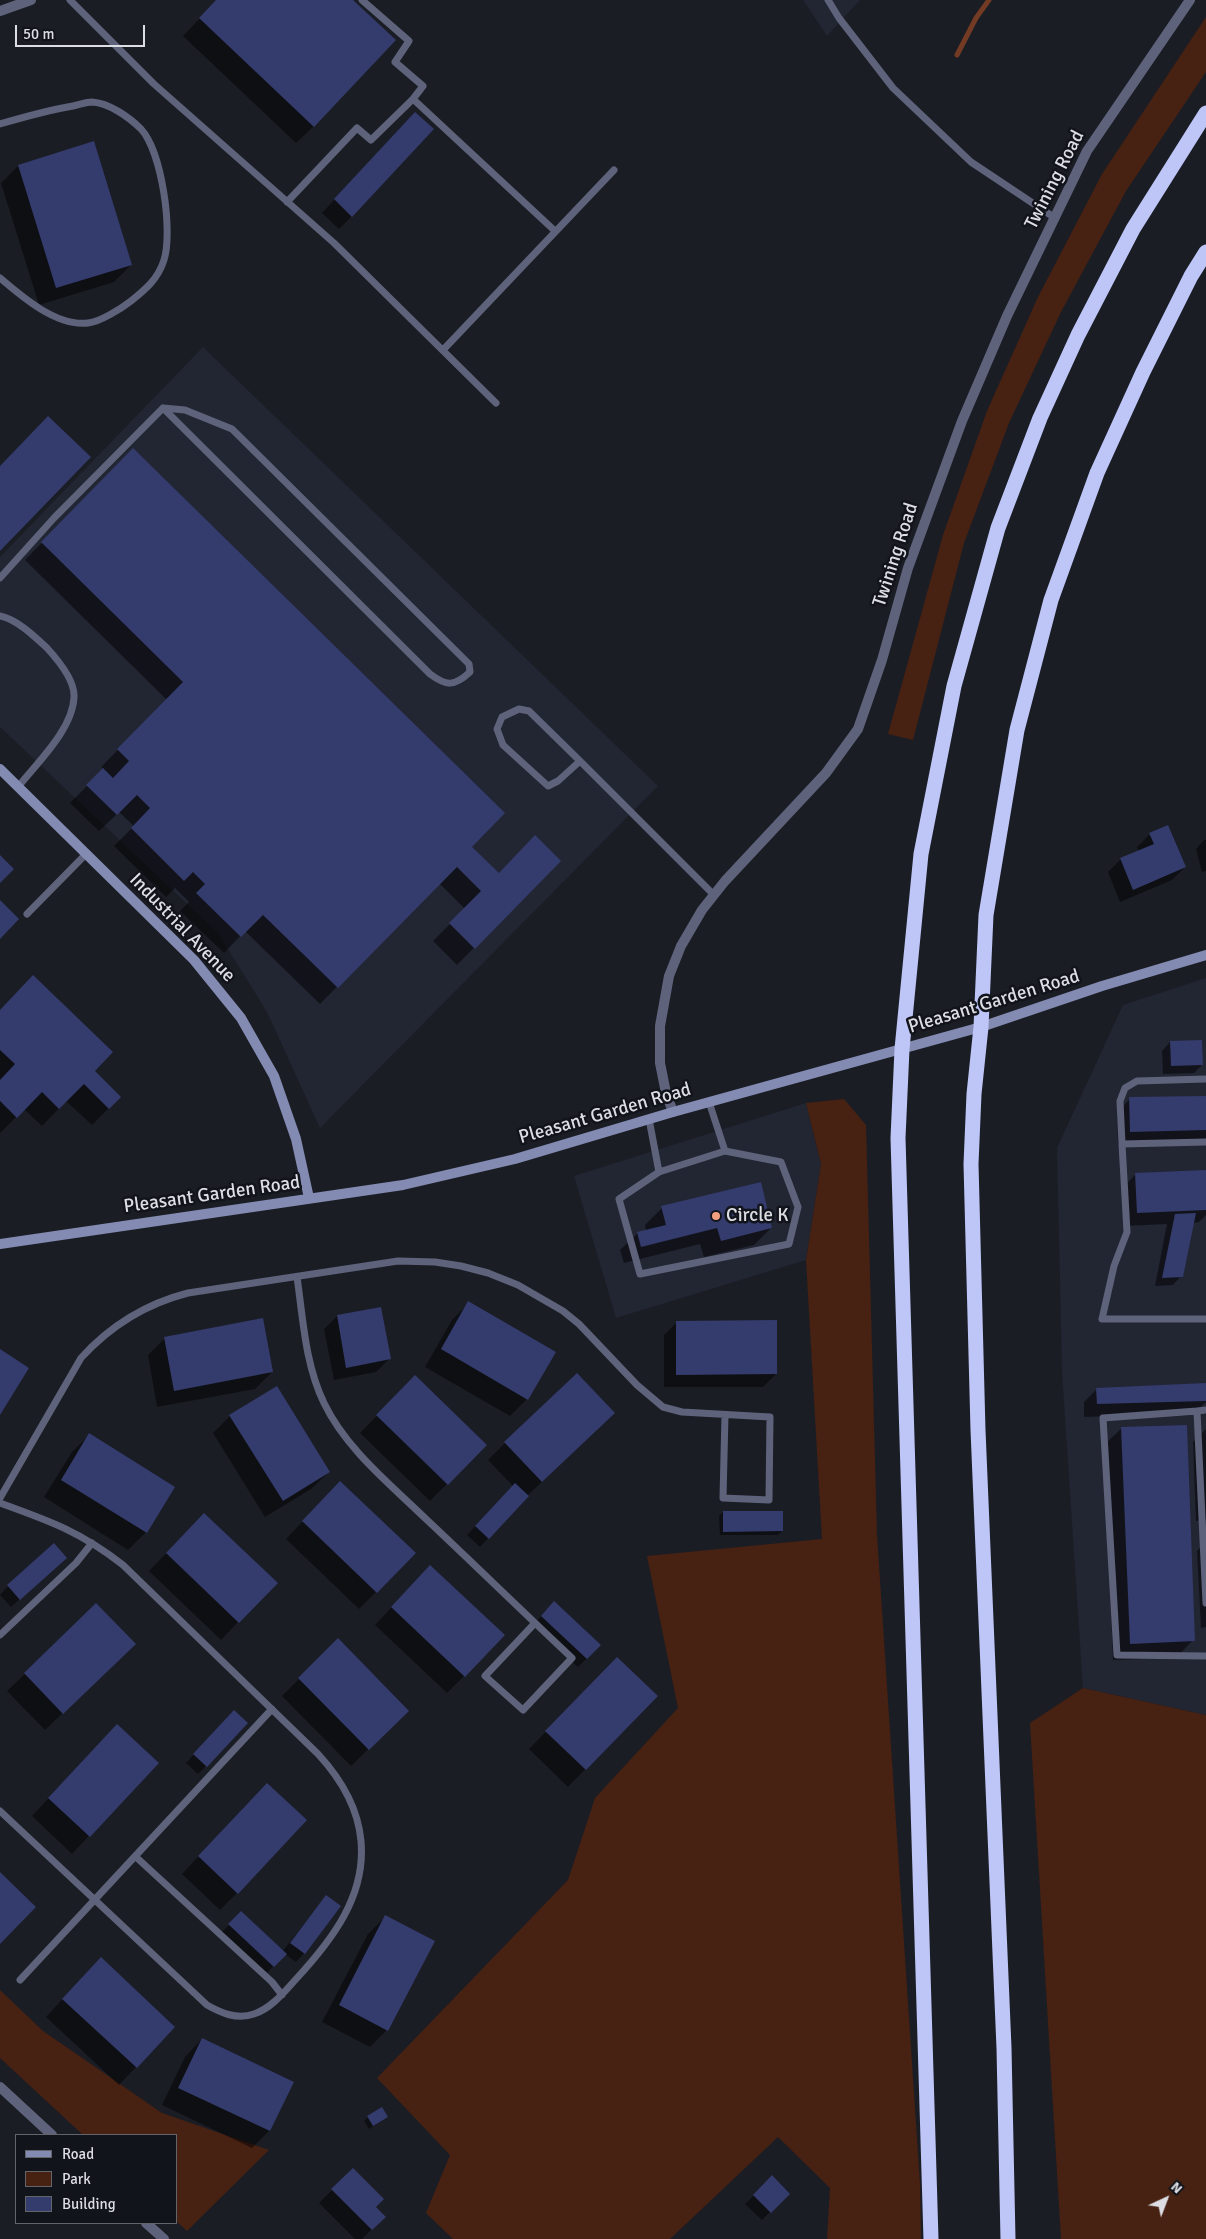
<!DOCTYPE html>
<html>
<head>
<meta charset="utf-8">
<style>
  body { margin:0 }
  #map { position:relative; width:1206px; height:2239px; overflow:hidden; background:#1b1d25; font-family:Signika,sans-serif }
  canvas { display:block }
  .legend { position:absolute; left:15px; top:2134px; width:162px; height:90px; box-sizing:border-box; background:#12141b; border:1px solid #63656b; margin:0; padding:6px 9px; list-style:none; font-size:15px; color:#dddee4 }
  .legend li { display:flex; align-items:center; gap:10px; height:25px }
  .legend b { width:25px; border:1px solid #63656b }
  .north { position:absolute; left:1141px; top:2174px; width:50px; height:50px; -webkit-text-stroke:4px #12141b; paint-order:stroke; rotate:43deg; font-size:14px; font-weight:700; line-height:20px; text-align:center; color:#dddee4 }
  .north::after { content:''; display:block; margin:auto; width:18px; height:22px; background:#dddee4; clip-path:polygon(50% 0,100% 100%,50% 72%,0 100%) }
  .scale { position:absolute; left:15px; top:25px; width:130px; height:22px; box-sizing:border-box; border:2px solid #dddee4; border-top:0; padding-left:6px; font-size:15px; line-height:18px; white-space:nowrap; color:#dddee4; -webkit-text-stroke:4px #12141b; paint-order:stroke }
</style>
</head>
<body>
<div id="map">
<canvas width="1206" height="2239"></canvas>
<ul class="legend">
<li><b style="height:6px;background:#838bb2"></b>Road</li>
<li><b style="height:14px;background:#472112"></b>Park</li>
<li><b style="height:14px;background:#343b6d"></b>Building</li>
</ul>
<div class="north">N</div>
<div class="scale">50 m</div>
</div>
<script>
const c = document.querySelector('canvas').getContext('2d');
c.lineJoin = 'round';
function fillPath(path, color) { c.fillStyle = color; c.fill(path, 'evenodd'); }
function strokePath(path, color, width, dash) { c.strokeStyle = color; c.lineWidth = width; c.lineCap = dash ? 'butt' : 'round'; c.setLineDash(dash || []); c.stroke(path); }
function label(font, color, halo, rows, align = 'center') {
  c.font = font + ' Signika,sans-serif'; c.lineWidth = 5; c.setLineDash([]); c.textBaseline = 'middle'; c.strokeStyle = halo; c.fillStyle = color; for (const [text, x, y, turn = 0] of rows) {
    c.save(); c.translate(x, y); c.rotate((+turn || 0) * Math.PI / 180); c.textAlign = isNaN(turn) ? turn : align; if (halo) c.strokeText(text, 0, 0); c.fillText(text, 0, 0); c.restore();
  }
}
fillPath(new Path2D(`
  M803 0H860L827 36Z
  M203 347 658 786 320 1128 267 1012 218 933 0 727V557Z
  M1206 978V1715L1083 1688 1062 1372 1057 1148 1123 1005Z
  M806 1103 821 1164 806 1260 616 1318 574 1176Z`), '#222532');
fillPath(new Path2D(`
  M1206 17V72L1126 191 1061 312 1009 423 964 543 913 740 888 734 943 535 987 411 1038 297 1102 174Z
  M844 1099 866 1125 877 1535 920 2184 921 2239H827L830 2188 778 2137 670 2239H453L426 2213 450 2155 377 2078 568 1880 595 1798 678 1708 647 1556 822 1539 806 1260 821 1164 806 1103Z
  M1083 1688 1206 1715V2239H1061L1030 1723Z
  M0 1990 43 2031 162 2113 269 2150 187 2231 176 2221V2135H83L0 2058Z`), '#472112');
fillPath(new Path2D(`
  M217 0H351L314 126 296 143 183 36Z
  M403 126 352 216 339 229 322 213Z
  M18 166 131 265 114 282 39 305 1 183Z
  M133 450 470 847 498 874 559 861 457 965 433 941 465 909 439 883 320 1004 245 931 224 953 180 911 189 902 175 888 166 897 114 846 134 826 119 812 99 831 70 803 104 769 101 767 167 700 25 560Z
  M1150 834 1185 867 1172 880 1120 902 1108 872 1121 859 1139 851 1137 847Z
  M1204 840H1206V871L1202 872 1196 849Z
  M0 1011 93 1071 120 1097 92 1125 66 1101 42 1126 24 1109 0 1133Z
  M1170 1042 1202 1065 1194 1073 1163 1074 1162 1051Z
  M1206 1097V1142L1118 1144 1117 1112 1130 1099Z
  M1206 1171V1215L1199 1222 1193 1223 1181 1276 1173 1285 1155 1286 1167 1224 1124 1226 1123 1187 1136 1174Z
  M662 1208 771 1228 754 1245 704 1257 700 1244 624 1263 620 1250 638 1233 646 1231 645 1225Z
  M469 1303 527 1399 510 1416 425 1367 452 1320Z
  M380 1309 389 1359 376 1372 334 1380 324 1329 337 1316Z
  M677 1322 776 1374 763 1387H664V1335Z
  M165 1338 272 1372 255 1389 157 1407 148 1355Z
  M415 1377 447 1484 430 1501 360 1433Z
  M1206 1384V1402L1194 1413 1084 1417V1402L1097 1389Z
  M230 1416 329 1472 311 1489 265 1517 213 1433Z
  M1122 1428 1193 1640 1176 1658 1113 1660 1104 1445Z
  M1206 1429V1520L1196 1521 1193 1442Z
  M597 1430 527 1496 480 1547 467 1535 513 1486 488 1460 505 1443Z
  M89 1435 173 1487 146 1532 128 1550 44 1497 72 1452Z
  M323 1500 376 1592 359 1609 286 1539Z
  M723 1512 782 1531 778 1535H720L719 1516Z
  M187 1532 238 1622 221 1640 149 1571Z
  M1206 1542V1627L1201 1628 1197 1551Z
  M57 1566 11 1607 0 1595 8 1586Z
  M413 1584 464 1676 447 1693 375 1625Z
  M96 1605 117 1661 45 1730 7 1691Z
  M546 1611 587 1658 578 1667 533 1625Z
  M338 1640 407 1711 351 1766 282 1696Z
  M600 1676 656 1696 568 1787 529 1749Z
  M226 1720 206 1766 198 1774 186 1763Z
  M100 1743 157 1763 72 1854 32 1816Z
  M250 1801 237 1893 220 1910 182 1874Z
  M326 1896 304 1953 296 1962 285 1954 265 1975 221 1933 241 1913 282 1952Z
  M385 1917 387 2030 370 2047 322 2022 368 1934Z
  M84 1976 174 2027 119 2085 46 2017Z
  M202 2039 292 2082 269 2131 252 2148 162 2105 185 2057Z
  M368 2117H386L369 2129 364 2121Z
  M353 2169 375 2207 384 2217 362 2239H355L319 2203Z
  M772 2177 788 2194 762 2220 745 2204Z`), '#0007');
strokePath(new Path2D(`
  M957 55 976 18 989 0`), '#733a24', 5);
fillPath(new Path2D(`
  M216 0H353L396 40 314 127 199 18Z
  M415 112 434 129 352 217 334 199Z
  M94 141 132 265 56 288 18 165Z
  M48 416 91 457 0 551V466Z
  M133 448 505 813 472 847 499 873 535 835 561 861 475 949 449 923 481 891 457 867 338 988 263 915 241 937 196 893 205 884 193 872 184 881 131 828 150 808 137 795 117 815 86 785 103 768 113 778 129 761 117 749 183 682 41 542Z
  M1168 825 1186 867 1133 890 1120 858 1154 844 1149 833Z
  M0 855 14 869 0 883Z
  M0 900 19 919 0 939Z
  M33 975 113 1052 95 1071 121 1097 109 1109 84 1084 59 1109 42 1092 17 1118 0 1101V1080L15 1064 0 1050V1010Z
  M1202 1040 1203 1065 1171 1066 1170 1041Z
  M1206 1096V1130L1130 1132 1129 1097Z
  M1206 1170V1210L1137 1213 1135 1173Z
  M761 1182 772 1228 721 1241 717 1228 641 1247 637 1232 666 1225 661 1206Z
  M1196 1213 1183 1277 1162 1278 1175 1214Z
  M468 1301 556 1352 528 1400 441 1349Z
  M381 1307 391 1359 346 1368 337 1315Z
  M263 1318 273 1372 174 1391 164 1337Z
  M777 1320V1374L676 1375V1321Z
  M0 1349 29 1368 0 1415Z
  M577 1373 615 1413 542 1482 504 1442Z
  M415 1375 487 1445 448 1485 376 1415Z
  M1206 1383V1401L1097 1404 1096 1388Z
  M277 1386 330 1472 283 1501 229 1415Z
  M1187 1425 1195 1641 1130 1644 1121 1427Z
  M89 1433 175 1487 147 1533 61 1480Z
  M340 1481 416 1553 377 1593 302 1521Z
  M515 1483 529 1496 489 1539 475 1526Z
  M723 1511H783V1531L723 1532Z
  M204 1513 278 1583 239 1623 166 1553Z
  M54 1543 67 1558 20 1600 7 1585Z
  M430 1565 505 1635 465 1677 391 1607Z
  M554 1601 601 1645 587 1659 541 1616Z
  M96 1603 136 1644 63 1714 24 1673Z
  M338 1638 409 1711 369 1750 298 1678Z
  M617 1657 658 1696 586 1770 545 1731Z
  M234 1710 248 1723 207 1767 193 1754Z
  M117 1724 159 1763 90 1837 48 1798Z
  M267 1783 307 1820 238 1894 198 1856Z
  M0 1872 36 1907 0 1944Z
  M326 1895 341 1906 305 1954 290 1943Z
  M241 1911 287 1954 274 1967 228 1924Z
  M385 1915 435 1941 388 2031 339 2005Z
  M101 1957 175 2027 137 2068 62 1999Z
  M202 2038 294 2082 270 2131 178 2088Z
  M382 2107 388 2117 373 2126 367 2116Z
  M353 2168 384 2199 376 2207 386 2217 372 2230 331 2189Z
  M772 2175 790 2194 771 2213 753 2195Z`), '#343b6d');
strokePath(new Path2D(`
  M70 0 154 84 334 243 496 403
  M362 0 409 41 395 62 423 86 413 99 555 231
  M828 0 839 18 893 88 971 162 1055 218
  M0 124C24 117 49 110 73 106 79 105 86 102 92 102 109 103 129 117 141 129 162 152 173 231 164 260 158 279 146 289 131 301 122 308 100 322 88 323 57 327 22 297 0 278
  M287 202 357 128 371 140 413 99
  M443 350 614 170
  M163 408 185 410 232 429 469 664 470 672C454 687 446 686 430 674Z
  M0 578 54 518 163 408
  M0 616C18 620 34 636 47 648 58 660 75 680 74 697 73 729 37 763 18 787
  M580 761 558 781 548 786 503 745 497 729 502 717 519 709 529 711 580 761 714 895
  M27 914 86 854
  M649 1119 659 1172 619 1199 640 1274 789 1244 798 1207 781 1162 725 1151 709 1102
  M1206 1142 1122 1144 1127 1232 1114 1266 1102 1319H1206
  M1122 1144 1120 1101 1125 1088 1137 1081 1206 1079
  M659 1172 725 1151
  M297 1277C303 1318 305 1364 324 1403 346 1449 390 1484 426 1519 475 1565 523 1612 572 1658L523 1710 485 1676 535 1623
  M1197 1411 1206 1410
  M0 1498 81 1358C111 1325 145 1304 188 1293L398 1261 435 1262 461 1266 488 1273 518 1285 563 1311 579 1324 637 1385 663 1407 682 1412 770 1417 769 1500 723 1498 725 1415
  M0 1503C50 1521 81 1532 123 1565L318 1754C341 1779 358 1807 361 1841 366 1896 332 1940 297 1978 285 1991 272 2008 254 2014 237 2020 221 2013 207 2005L0 1811
  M1206 1603 1197 1411 1103 1418 1117 1655 1206 1656
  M0 1635 76 1563 92 1543
  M136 1857 272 1982 282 1995
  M20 1980 272 1709`), '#5e637b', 7);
strokePath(new Path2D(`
  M0 11 31 0
  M673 1112 666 1093 660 1063V1026L669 976 681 946 702 910 725 881 826 773 858 729 882 660 908 568 962 421 1007 316 1087 151 1190 0
  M0 2087 52 2135
  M146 2223 164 2239`), '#5e637b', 10);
strokePath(new Path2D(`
  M0 769 194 960 241 1018 274 1076 296 1139 309 1198
  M0 1244 403 1185 515 1159 673 1112 981 1027 1102 986 1206 955`), '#838bb2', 10);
strokePath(new Path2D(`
  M931 2239 898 1138 902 1049 921 854 954 686 998 528 1040 418 1078 335 1133 229 1206 113
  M1008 2239 1004 2048 978 1430 971 1164 974 1094 981 1027 986 915 1017 730 1051 600 1097 473 1143 372 1191 276 1206 252`), '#bdc6f7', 15);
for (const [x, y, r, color] of [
  [716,1216,5,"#f3a081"]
]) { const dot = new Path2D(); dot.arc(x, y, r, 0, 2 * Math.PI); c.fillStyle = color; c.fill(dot); strokePath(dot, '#12141b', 2); }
label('19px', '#dddee4', '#12141b', [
  ["Twining Road",1055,180,-63],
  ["Twining Road",896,555,-72],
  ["Industrial Avenue",182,928,46],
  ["Pleasant Garden Road",994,1002,-17],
  ["Pleasant Garden Road",605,1114,-16],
  ["Pleasant Garden Road",212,1195,-8]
]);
label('19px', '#dddee4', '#12141b', [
  ["Circle K",726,1216]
], 'left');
</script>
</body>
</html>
